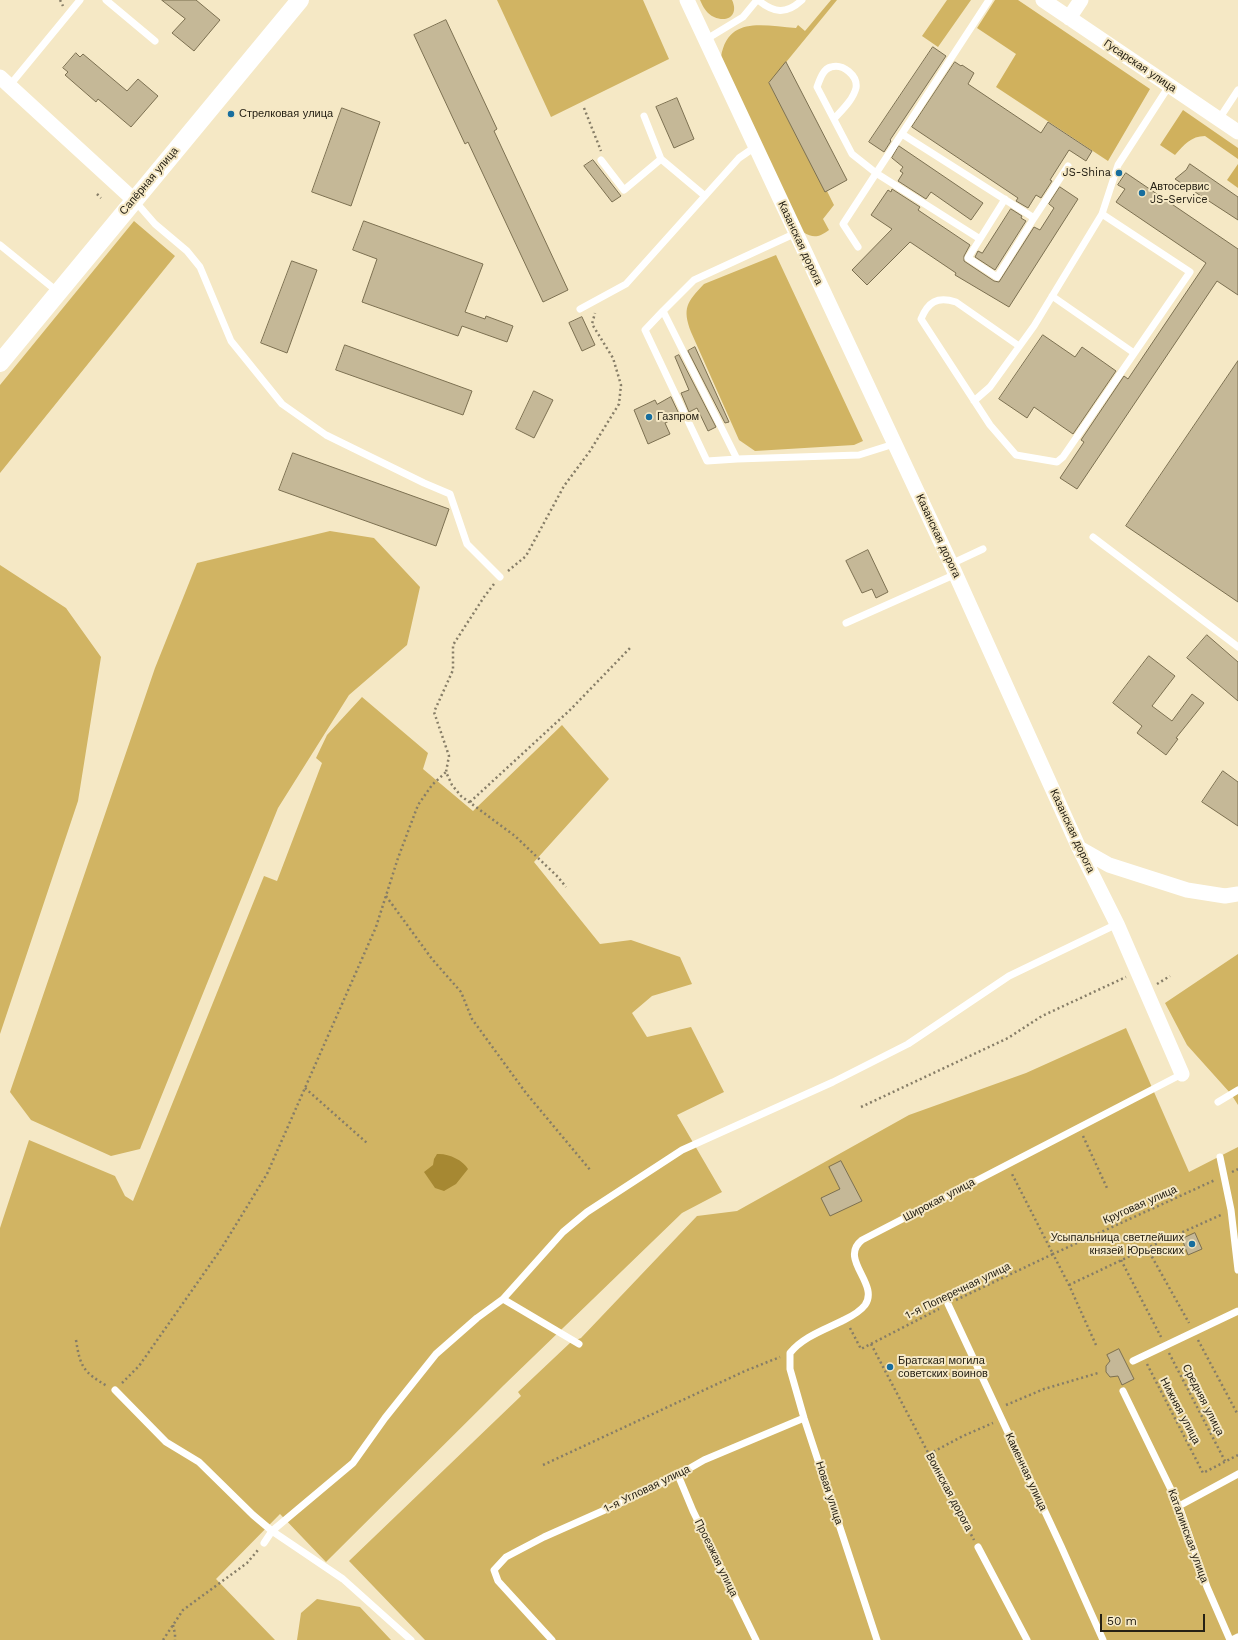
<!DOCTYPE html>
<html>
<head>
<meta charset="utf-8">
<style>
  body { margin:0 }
  #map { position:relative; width:1238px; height:1640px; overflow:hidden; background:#f5e8c5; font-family:"Work Sans",sans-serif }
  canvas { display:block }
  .scale { position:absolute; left:1100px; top:1614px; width:105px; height:18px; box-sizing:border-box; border:2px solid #262115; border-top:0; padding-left:5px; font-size:12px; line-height:14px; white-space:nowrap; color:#262115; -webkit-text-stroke:3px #f5e8c5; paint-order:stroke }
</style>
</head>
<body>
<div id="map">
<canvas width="1238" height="1640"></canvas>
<div class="scale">50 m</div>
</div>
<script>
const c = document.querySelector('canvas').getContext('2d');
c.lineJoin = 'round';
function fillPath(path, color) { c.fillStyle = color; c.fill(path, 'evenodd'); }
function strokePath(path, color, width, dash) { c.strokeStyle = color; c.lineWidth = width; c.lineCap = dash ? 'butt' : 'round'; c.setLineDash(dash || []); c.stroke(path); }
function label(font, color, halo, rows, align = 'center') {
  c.font = font + ' "Work Sans",sans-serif'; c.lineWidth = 4; c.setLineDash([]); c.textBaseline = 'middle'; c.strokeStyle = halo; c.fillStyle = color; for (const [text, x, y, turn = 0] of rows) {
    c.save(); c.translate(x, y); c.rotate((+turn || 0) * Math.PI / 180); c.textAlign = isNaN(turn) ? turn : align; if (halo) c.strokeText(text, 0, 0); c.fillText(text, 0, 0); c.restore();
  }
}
fillPath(new Path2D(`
  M497 0H643L669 59 551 117Z
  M700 0H732C739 15 728 23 714 17 707 14 703 7 700 0Z
  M831 0H837L769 83 825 191H827L834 205 823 219 829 230C819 237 814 239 803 232L721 57C728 15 764 26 796 28L798 25 805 31Z
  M947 0H971L938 47 922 36Z
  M134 221 175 256 0 473V385Z
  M776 255 863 441 854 445 755 451 739 440 691 332C682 308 687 302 704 284Z
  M330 531 374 538 420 587 407 645 349 695 278 808 140 1149 111 1156 31 1120 10 1092 155 668 197 563Z
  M0 565 66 608 101 657 78 801 0 1034Z
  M362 697 428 753 423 769 473 811 562 725 609 779 534 862 600 944 631 940 680 957 692 984 652 996 632 1013 647 1037 691 1027 724 1092 677 1115 722 1192 682 1213 504 1385 326 1562 280 1514 216 1579 275 1640H0V1228L29 1140 115 1176 125 1196 133 1201 264 876 277 881 322 763 316 758 327 735Z
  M1238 954V1105L1231 1094 1187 1045 1165 1003Z
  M1126 1028 1189 1172 1238 1147V1640H425L349 1561 521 1396 518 1392 571 1342 581 1338 697 1216 737 1211 909 1115 1026 1073Z
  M317 1599 360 1607 391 1640H297L301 1613Z`), '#d1b463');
fillPath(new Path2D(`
  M995 0H1018L1150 89 1108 161 996 87 1016 54 977 28Z
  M1183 110 1238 148V159L1205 136C1191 136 1184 145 1175 155L1160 145Z
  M1238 164V188L1227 180Z`), '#d0b15d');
fillPath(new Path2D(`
  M437 1154C448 1153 463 1160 468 1169L456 1184 444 1191 435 1188 424 1172 433 1165 434 1159Z`), '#a68832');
const building = new Path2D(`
  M162 0H196L220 20 194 51 172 33 185 19Z
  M446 20 497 129 494 131 568 290 543 302 468 142 465 144 414 35Z
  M933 47 946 56 890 140 891 141 884 152 869 142Z
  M76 53 80 57 83 54 127 91 138 79 158 96 131 127 98 99 96 102 65 75 68 72 63 68Z
  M786 62 847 180 825 192 769 83Z
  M955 62 961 66 962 65 974 73 968 84 1041 133 1048 122 1092 151 1086 161 1069 150 1050 180 1052 181 1041 198 1036 195 1028 208 1016 201 1018 198 912 127Z
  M677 98 694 139 674 148 656 107Z
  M342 108 380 122 351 206 312 192Z
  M899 146 983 203 971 220 931 192 926 199 898 181 903 173 900 171 903 167 892 158Z
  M593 160 621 196 612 202 584 166Z
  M1190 164 1238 197V220L1175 179 1186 170Z
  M1126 173 1238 249V295L1217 281 1077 489 1060 478 1084 442 1081 440 1124 376 1128 379 1206 263 1116 202 1125 189 1118 185Z
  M1060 187 1078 199 1009 307 955 275 956 273 910 242 867 285 852 270 892 229 871 215 888 190 891 192 892 189 920 207 918 210 970 245 964 256V261L994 281 999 282 1034 227 1040 230 1054 208 1049 204Z
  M1011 209 1022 216 1021 218 1026 221 995 270 975 257 978 251 982 253Z
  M364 221 483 264 465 312 485 319 486 316 513 326 507 342 462 326 458 336 362 302 377 259 353 250Z
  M292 261 317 270 287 353 261 343Z
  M582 317 595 345 582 351 569 323Z
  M1043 335 1075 357 1082 347 1116 371 1073 434 1034 407 1027 418 999 399Z
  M345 345 472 391 463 415 336 370Z
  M695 347 729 422 725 423 688 351Z
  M679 355 716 427 708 431 697 408 689 412 681 393 689 390 675 357Z
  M1238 361V602L1126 526Z
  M534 391 553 400 534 438 516 429Z
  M671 397 680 416 665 423 670 434 648 444 634 410 655 400 657 404Z
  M293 453 449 509 436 546 279 490Z
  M868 550 888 592 876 598 872 589 862 593 846 561Z
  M1207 635 1238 662V701L1187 658Z
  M1149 656 1175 676 1152 706 1172 721 1192 694 1204 703 1176 738 1178 739 1166 755 1137 733 1142 726 1113 703Z
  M1223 771 1238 782V826L1202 802Z
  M841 1161 862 1201 830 1216 821 1198 840 1189 829 1167Z
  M1195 1233 1202 1249 1188 1255 1182 1239Z
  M1119 1349 1134 1379 1122 1385 1118 1376 1110 1377 1106 1372V1366L1110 1361 1107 1355Z`);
fillPath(building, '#c5b897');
strokePath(building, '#7c7051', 1);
strokePath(new Path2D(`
  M60 0 63 6
  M584 108 601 151
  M97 194 101 198
  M508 571 526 556 564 486 590 451 619 404 621 385 613 358 592 324 595 313
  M494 584 484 597 453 645V670L434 712 449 756 446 772 452 785 461 796 515 836 558 877 566 887
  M470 802 570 710 631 647
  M386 896 432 959 461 992 472 1019 526 1093 591 1171
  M1157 984 1170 976
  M305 1088 367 1143
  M861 1107 1008 1038 1042 1016 1126 977
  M1083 1136 1107 1188
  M1232 1172 1238 1169
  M1147 1248 1189 1323
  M1121 1260 1161 1337
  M1069 1285 1147 1248 1223 1214
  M956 1300 1053 1254 1012 1174
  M850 1328 861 1349 939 1309
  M76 1340C80 1366 83 1372 107 1386
  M1198 1340 1238 1415
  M871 1344 974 1540
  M1096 1345 1069 1285 1053 1254 1215 1180
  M1169 1353 1225 1461
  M1147 1364 1203 1473 1238 1455
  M122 1383 139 1366 221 1249 267 1174 376 927 398 858 418 805 432 785 446 772
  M1006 1405 1044 1389 1098 1373
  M929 1454 963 1436 993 1423
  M543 1465 745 1371 780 1357
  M173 1625 175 1634V1640
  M163 1640 183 1610 247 1563 258 1550`), '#867d67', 2.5, [2, 3]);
strokePath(new Path2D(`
  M106 0 155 41
  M758 0C774 13 786 15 802 0
  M705 40 743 17 757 0
  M10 85 80 0
  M644 116 661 159 705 196
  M834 119C842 110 853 100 856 88 858 76 843 63 831 67 823 69 820 79 817 87L852 154 876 173 980 239 968 258 997 277 1034 218 902 134
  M1219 119 1238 90
  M601 160 624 190 661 159
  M134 200 155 224 187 251 200 267 231 341 282 404 326 435 424 483 450 494 467 544 500 577
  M1034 218 1068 166
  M796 233 694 280 663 311 737 459 859 455 894 444
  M980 239 1005 199
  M0 245 58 292
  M858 247 843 224 989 0
  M1052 296 1134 353
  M580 309 626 284 739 158 755 147
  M663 311 645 330 707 461 737 459
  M1019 346 956 302C937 296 928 302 921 319L990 425 1016 455 1057 462 1063 457 1190 272 1102 214
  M974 401 990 387 1034 326 1102 214 1118 165 1169 86
  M1093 537 1238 647
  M951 564 983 549
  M846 623 956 574
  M1218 1102 1238 1090
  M1220 1157 1231 1210 1238 1270
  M503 1299 579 1344
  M948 1304 1061 1546 1103 1640
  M1133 1361 1238 1311
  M115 1390 166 1442 199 1462 253 1515 272 1531 343 1579 411 1640
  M1123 1391 1179 1506 1207 1587 1230 1640
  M678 1475 693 1511 756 1640
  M1179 1506 1238 1474
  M264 1543 272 1531 353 1463 385 1418 436 1354 477 1318 503 1299 563 1232 587 1212 682 1150 833 1082 908 1044 1009 976 1117 924
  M978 1547 1027 1640
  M552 1640 498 1581 494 1570 506 1557 544 1537 616 1505 678 1475 704 1460 804 1418
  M877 1640 804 1418 790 1369V1353C803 1337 824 1330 842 1321 850 1317 859 1313 865 1305 880 1284 838 1259 862 1240L1182 1074
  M1232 1640 1238 1637`), '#fff', 7);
strokePath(new Path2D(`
  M687 0 951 564 1079 848 1117 924 1182 1074
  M1043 0 1238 132
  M1069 18 1081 0
  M0 77 134 200
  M1079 848 1109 865 1187 890 1225 896 1238 894`), '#fff', 15);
strokePath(new Path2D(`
  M0 363 300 0`), '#fff', 18);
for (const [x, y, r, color] of [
  [231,114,4,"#186e9e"],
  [1119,173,4,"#186e9e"],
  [1142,193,4,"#186e9e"],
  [649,417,4,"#186e9e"],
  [1192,1244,4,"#186e9e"],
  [890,1367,4,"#186e9e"]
]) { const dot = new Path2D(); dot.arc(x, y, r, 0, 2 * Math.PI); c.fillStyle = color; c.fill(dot); strokePath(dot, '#f5e8c5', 1.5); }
label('11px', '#262115', '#f5e8c5', [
  ["Гусарская улица",1140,66,34],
  ["Сапёрная улица",149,181,-50],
  ["Казанская дорога",800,243,65],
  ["Казанская дорога",938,536,65],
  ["Казанская дорога",1072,831,65],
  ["Широкая улица",939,1200,-28],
  ["Круговая улица",1140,1205,-24],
  ["1-я Поперечная улица",958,1291,-26],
  ["Средняя улица",1203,1400,63],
  ["Нижняя улица",1180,1411,62],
  ["Каменная улица",1026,1472,65],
  ["1-я Угловая улица",647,1489,-26],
  ["Воинская дорога",949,1492,62],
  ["Новая улица",829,1493,72],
  ["Каталинская улица",1188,1536,70],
  ["Проезжая улица",716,1558,64]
]);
label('11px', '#262115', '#f5e8c5', [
  ["Стрелковая улица",239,114],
  ["JS-Shina",1111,173,"right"],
  ["Автосервис",1150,187],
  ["JS-Service",1150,200],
  ["Газпром",657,417],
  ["Усыпальница светлейших",1184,1238,"right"],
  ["князей Юрьевских",1184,1251,"right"],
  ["Братская могила",898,1361],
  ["советских воинов",898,1374]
], 'left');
</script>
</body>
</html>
